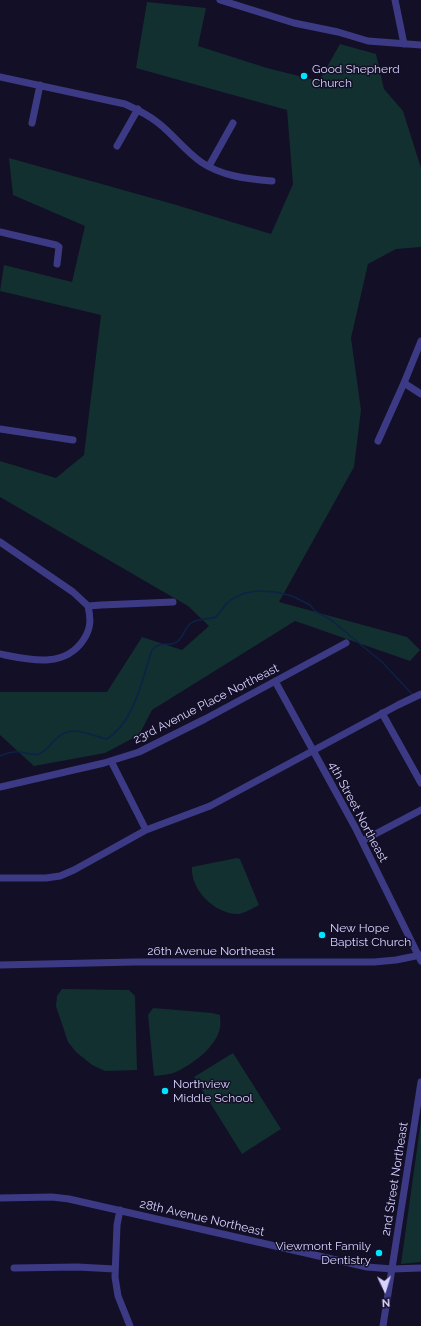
<!DOCTYPE html>
<html>
<head>
<meta charset="utf-8">
<style>
  body { margin:0 }
  #map { position:relative; width:421px; height:1326px; overflow:hidden; background:#130f26; font-family:Raleway,sans-serif }
  canvas { display:block }
  .north { position:absolute; left:365px; top:1270px; width:40px; height:40px; -webkit-text-stroke:3px #130f26; paint-order:stroke; rotate:176deg; font-size:11px; font-weight:700; line-height:16px; text-align:center; color:#d9d4ff }
  .north::after { content:''; display:block; margin:auto; width:14px; height:18px; background:#d9d4ff; clip-path:polygon(50% 0,100% 100%,50% 72%,0 100%) }
</style>
</head>
<body>
<div id="map">
<canvas width="421" height="1326"></canvas>
<div class="north">N</div>
</div>
<script>
const c = document.querySelector('canvas').getContext('2d');
c.lineJoin = 'round';
function fillPath(path, color) { c.fillStyle = color; c.fill(path, 'evenodd'); }
function strokePath(path, color, width, dash) { c.strokeStyle = color; c.lineWidth = width; c.lineCap = dash ? 'butt' : 'round'; c.setLineDash(dash || []); c.stroke(path); }
function label(font, color, halo, rows, align = 'center') {
  c.font = font + ' Raleway,sans-serif'; c.lineWidth = 3; c.setLineDash([]); c.textBaseline = 'middle'; c.strokeStyle = halo; c.fillStyle = color; for (const [text, x, y, turn = 0] of rows) {
    c.save(); c.translate(x, y); c.rotate((+turn || 0) * Math.PI / 180); c.textAlign = isNaN(turn) ? turn : align; if (halo) c.strokeText(text, 0, 0); c.fillText(text, 0, 0); c.restore();
  }
}
fillPath(new Path2D(`
  M147 2 206 8 198 46 267 68 319 81 340 44 376 54 384 89 403 111 421 168V247L396 249 368 264 351 338 361 410 354 467 279 602 407 637 420 650 410 661 295 621 152 710 139 735 105 753 34 766 0 735V692H107L142 637 182 650 209 626 188 606 0 497V461L56 478 84 455 101 315 0 291 4 265 72 282 85 226 13 195 9 158 173 204 271 234 293 184 287 110 136 68Z
  M237 858 240 859 259 905C253 908 245 913 239 914 216 915 190 890 192 867Z
  M62 989 129 990 135 996 137 1070 105 1071 92 1065 76 1052 68 1042 56 1006 57 996Z
  M153 1008 212 1013 220 1015C220 1020 221 1024 220 1028 216 1047 193 1064 176 1072 169 1075 161 1075 154 1076L148 1015Z
  M233 1053 281 1129 242 1154 194 1077Z
  M421 1120V1262L401 1264Z`), '#12302f');
strokePath(new Path2D(`
  M0 756C7 753 14 751 21 752 27 753 33 756 39 754 47 751 51 743 57 738 73 723 90 736 107 739 135 721 142 679 152 650 162 640 166 647 175 643 183 640 184 628 191 623 198 618 208 620 216 617L227 603 232 599 245 593 257 591 276 592 292 596 310 605 315 611 331 620 382 662 413 695`), '#0c2248', 1.5);
strokePath(new Path2D(`
  M220 0 294 23 338 32 368 41 421 45
  M395 0 404 44
  M0 77 125 104C136 109 147 114 157 122 173 134 184 150 201 162 221 176 247 179 272 181
  M32 123 40 85
  M117 146 138 109
  M209 166 233 123
  M0 232 56 245 59 247 57 264
  M404 383 421 394
  M0 429 73 440
  M378 441 404 383 421 341
  M0 542 73 592 88 606 101 605 173 602
  M0 654C30 660 65 669 84 639 91 628 91 619 88 606
  M275 681 355 827 421 961
  M382 713 421 783
  M111 761 146 830
  M0 787 104 763 139 752 205 719 346 643
  M362 841 421 810
  M0 878H46L60 876 74 870 146 830 210 806 398 705 421 694
  M0 965 135 962H374L396 960 421 955
  M0 1198 52 1197 69 1199 367 1267 392 1269 421 1268
  M120 1210 117 1225 115 1277 118 1296 130 1326
  M14 1268 77 1267 115 1269
  M383 1326 421 1082`), '#3d3a85', 7);
for (const [x, y, r, color] of [
  [304,76,4,"#00e5ff"],
  [322,935,4,"#00e5ff"],
  [165,1091,4,"#00e5ff"],
  [379,1253,4,"#00e5ff"]
]) { const dot = new Path2D(); dot.arc(x, y, r, 0, 2 * Math.PI); c.fillStyle = color; c.fill(dot); strokePath(dot, '#130f26', 1.5); }
label('12px', '#d9d4ff', '#130f26', [
  ["Good Shepherd",312,69],
  ["Church",312,83],
  ["New Hope",330,928],
  ["Baptist Church",330,942],
  ["Northview",173,1084],
  ["Middle School",173,1098],
  ["Viewmont Family",371,1246,"right"],
  ["Dentistry",371,1260,"right"]
], 'left');
label('12px', '#d9d4ff', '#130f26', [
  ["23rd Avenue Place Northeast",206,704,-27],
  ["4th Street Northeast",358,812,62],
  ["26th Avenue Northeast",211,951],
  ["2nd Street Northeast",395,1179,-81],
  ["28th Avenue Northeast",202,1218,13]
]);
</script>
</body>
</html>
